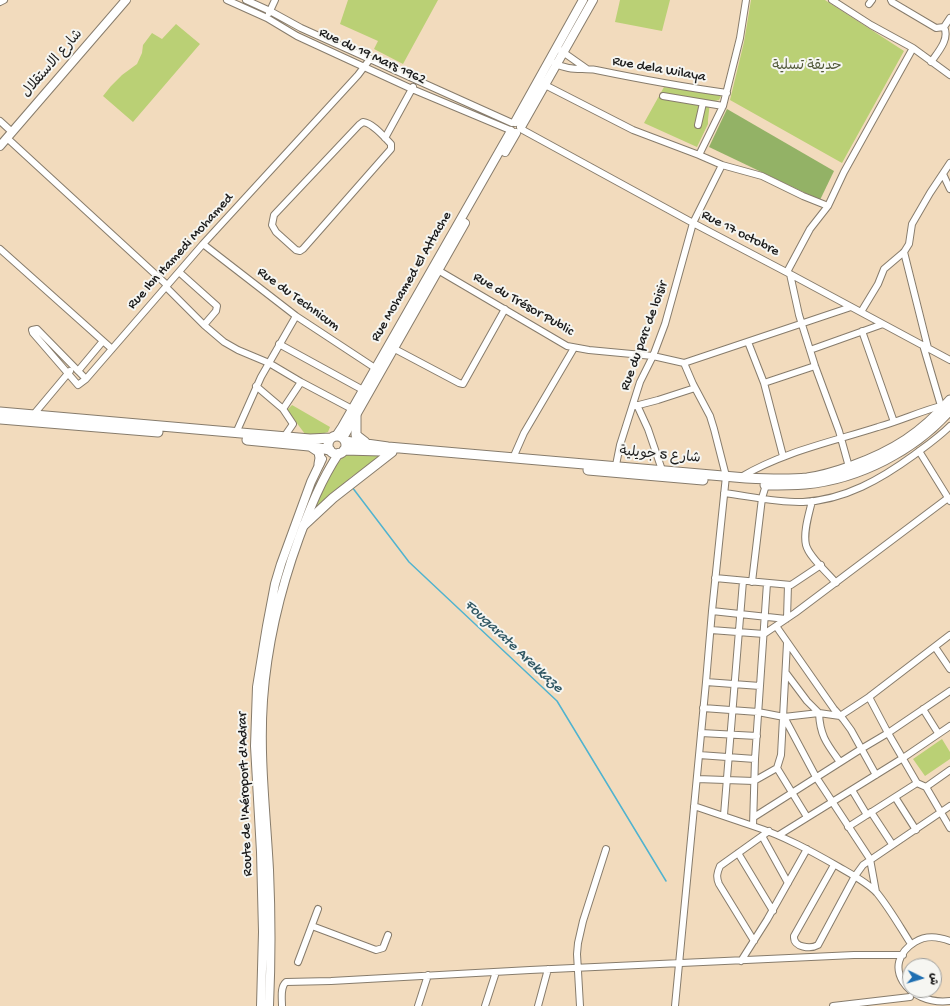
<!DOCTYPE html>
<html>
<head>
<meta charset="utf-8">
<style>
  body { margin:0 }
  #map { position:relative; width:950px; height:1006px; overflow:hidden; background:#f2dbbd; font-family:"Gochi Hand","Playpen Sans Arabic",sans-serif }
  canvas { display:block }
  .north { position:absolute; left:902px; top:958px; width:40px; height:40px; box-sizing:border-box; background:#f6f6f2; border:1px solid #9f9f9c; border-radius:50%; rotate:95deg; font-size:11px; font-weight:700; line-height:16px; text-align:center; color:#1c1c1c }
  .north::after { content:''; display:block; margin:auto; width:14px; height:18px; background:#1f6fb2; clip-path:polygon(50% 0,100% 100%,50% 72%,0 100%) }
</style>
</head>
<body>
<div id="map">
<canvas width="950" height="1006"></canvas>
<div class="north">ش</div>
</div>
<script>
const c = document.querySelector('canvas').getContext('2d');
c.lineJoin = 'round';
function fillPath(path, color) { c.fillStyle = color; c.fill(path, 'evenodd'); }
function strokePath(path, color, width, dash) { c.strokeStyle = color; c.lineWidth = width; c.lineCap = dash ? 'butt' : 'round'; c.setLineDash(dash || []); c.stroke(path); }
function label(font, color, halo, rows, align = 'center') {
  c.font = font + ' "Gochi Hand","Playpen Sans Arabic",sans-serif'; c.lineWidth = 4; c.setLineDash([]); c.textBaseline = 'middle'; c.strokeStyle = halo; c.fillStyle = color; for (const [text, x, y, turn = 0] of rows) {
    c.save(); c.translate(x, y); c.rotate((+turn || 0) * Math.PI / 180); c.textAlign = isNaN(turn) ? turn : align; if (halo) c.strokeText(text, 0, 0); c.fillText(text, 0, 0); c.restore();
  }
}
fillPath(new Path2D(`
  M348 0H438L403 64 374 49 378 41 340 24Z
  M620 0H670L662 31 615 22Z
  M751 0H825L904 51 842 163 730 100 744 42Z
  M176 24 200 44 133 122 103 96 111 86 122 75 137 64 142 53 143 45 152 33 162 39Z
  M664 87 722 94 719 100 710 102 708 120V124L697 147 644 123Z
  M292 405 330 427 328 432 317 435 305 434 287 410Z
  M357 453 386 454 351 477 308 518 334 467 345 455Z
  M942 739 950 752V759L925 776 913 759Z`), '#bad075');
fillPath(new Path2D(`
  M727 109 834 171 820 200 709 147Z`), '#93b266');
strokePath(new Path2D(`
  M352 487 409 562 557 701 666 881`), '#50b3cf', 1.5);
const street = new Path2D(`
  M227 0 267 18 297 36 412 89 510 130
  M246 0 270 11 301 28 512 123
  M832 0 871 25 913 48 950 75
  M891 0 892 2 936 28 944 27 950 18
  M0 2 4 0
  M869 4 872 0
  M269 13 275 0
  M560 50 587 69
  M931 62C938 52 950 39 944 27
  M554 63C569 71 580 68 596 70 640 79 683 87 727 93
  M545 85 633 130 699 155 722 165 762 176 803 196 828 206
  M663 96 723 106
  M0 121 12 132
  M363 122C373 123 384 137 391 144V149L303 249 300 251 296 250 276 232 272 225 274 215 359 125Z
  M698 125 703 103
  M521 129 693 223 790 274 950 360
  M7 138 167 285
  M385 138 413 87
  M699 155 723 106 740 38 746 0
  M943 174 950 189
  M203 244 296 316 378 370
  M0 249 112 349 203 244 358 75 370 59
  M904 252 928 348
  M436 269 567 346 589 350 653 356 684 363 851 307
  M179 272 217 306 216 311 204 325
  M787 272 810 229 828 206 844 172 913 48
  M790 274 799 315 815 366 839 431 849 467
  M166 287 204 325 224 342 238 350 269 363 301 382 352 409
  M861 312 878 284 884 269 904 252 909 244 912 224 930 193 950 163
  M862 331 894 422
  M748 342 764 383
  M279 344 363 390
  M923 345 941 406
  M391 347 459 383 463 384 505 309
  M810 350 883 324
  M684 363 693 384 710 416 714 429 726 476 712 611 706 682 760 686
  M78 371 103 341
  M86 379 37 329 32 330 33 333 78 385 86 379 112 349
  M256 386 283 409 293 424 284 437
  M637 405 648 429 662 470
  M635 406 658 400 695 388
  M283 409 301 382
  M34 414 70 371
  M236 433 261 377 296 316
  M919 451 950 501
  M783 456 764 383 815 366
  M513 458 524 433 574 348
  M615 470 620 445 640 382 653 356 665 324 693 223 722 165
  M741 477C783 452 831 442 878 427 900 421 921 411 944 405
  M724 493C748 496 778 503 803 502 845 500 881 479 914 455 926 446 939 437 950 426
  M812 501C809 514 803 532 806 545 809 557 828 573 836 583
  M715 578 791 585 821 565
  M752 582 762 498 766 485
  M767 583 755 759 753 826C784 836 811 851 839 867 851 874 868 883 877 893 890 909 900 927 911 944
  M712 611 786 619
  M787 618 788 585
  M776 626 834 709 843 719 851 730 876 775
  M711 630 764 634 795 613 948 498
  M935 647 950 669
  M786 673 807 701 819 713C820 736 827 744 840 762
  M869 697 888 733 917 783 926 787 950 828
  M703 708 758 712 784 717 816 777 870 859 876 892
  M923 709 938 733
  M784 717 819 713 840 716 869 697 950 635
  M701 733 757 736
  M699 755 755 759
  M777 768 807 817
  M697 779 754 781 777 768 781 755 787 643
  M926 787 950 770
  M852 790 867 815
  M895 797 916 830
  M694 806 753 826
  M871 812 892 844
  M724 815 743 581
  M754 817 861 749 888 733 950 691
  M848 827 917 783
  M779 835 903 758 950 726
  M762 836 788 883
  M738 853 773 911
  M834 865 794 936C793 948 811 949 818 945L855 876 863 865 950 806
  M312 926 376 950 383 948 388 935
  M754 941 719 884C716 877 717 873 720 866L769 831
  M950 941C937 936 926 935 915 942 879 964 907 1006 950 1001
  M741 961 767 920 807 849
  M298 962 318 909
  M282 1006C282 998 280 987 286 982L331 981 530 970 854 955H903
  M418 1006 428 975
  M485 1006 496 972
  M538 1006 548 969
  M580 1006 577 954 578 943 583 921 606 849
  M675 1006 706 682
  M833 1006 910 997`);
const secondary = new Path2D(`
  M515 122 583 0
  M521 127 593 0
  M0 146 126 0
  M505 152 516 133
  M336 436 342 427 511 131
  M343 438 465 223
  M261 1006 263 932 261 852 255 746 257 687 267 626 275 584 281 564 311 482 322 459
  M269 1006C271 961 271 915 269 870 266 813 259 757 263 700 267 645 280 590 299 538 310 508 321 480 339 453`);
const primary = new Path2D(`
  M0 412 310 439 331 438
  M356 416V435L365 442
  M0 419 158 432
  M328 445a9 9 0 1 1 18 0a9 9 0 1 1-18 0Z
  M247 440 309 446 330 450
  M345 441 388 447 746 478C766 479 787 480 807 478 823 476 838 471 852 466 893 451 922 433 950 400
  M310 446 319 452 320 458 319 464
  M344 450 382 451
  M588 470 703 480
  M765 485C779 485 792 485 805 484 859 479 915 450 950 410
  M304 525 333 498 392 452`);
strokePath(street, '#877c6c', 8);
strokePath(secondary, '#877c6c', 10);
strokePath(primary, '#877c6c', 11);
strokePath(street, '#fff', 6);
strokePath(secondary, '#fff', 8);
strokePath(primary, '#fff', 9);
label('14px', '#1c1c1c', '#f6f6f2', [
  ["Rue du 19 Mars 1962",372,57,25],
  ["شارع الاستقلال",53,64,-49],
  ["Rue dela Wilaya",659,70,10],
  ["Rue 17 octobre",740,234,27],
  ["Rue Ibn Hamedi Mohamed",181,252,-48],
  ["Rue Mohamed El Attache",412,277,-60],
  ["Rue du Technicum",298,300,36],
  ["Rue du Trésor Public",523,305,30],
  ["Rue du parc de loisir",645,336,-70],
  ["شارع 5 جويلية",660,456,5],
  ["Route de l'Aéroport d'Adrar",246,794,-92]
]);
label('14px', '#535b3b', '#f6f6f2', [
  ["حديقة تسلية",807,67]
]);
label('italic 15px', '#315864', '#f6f6f2', [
  ["Fougarate Arekkaze",513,647,43]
]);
</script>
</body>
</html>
